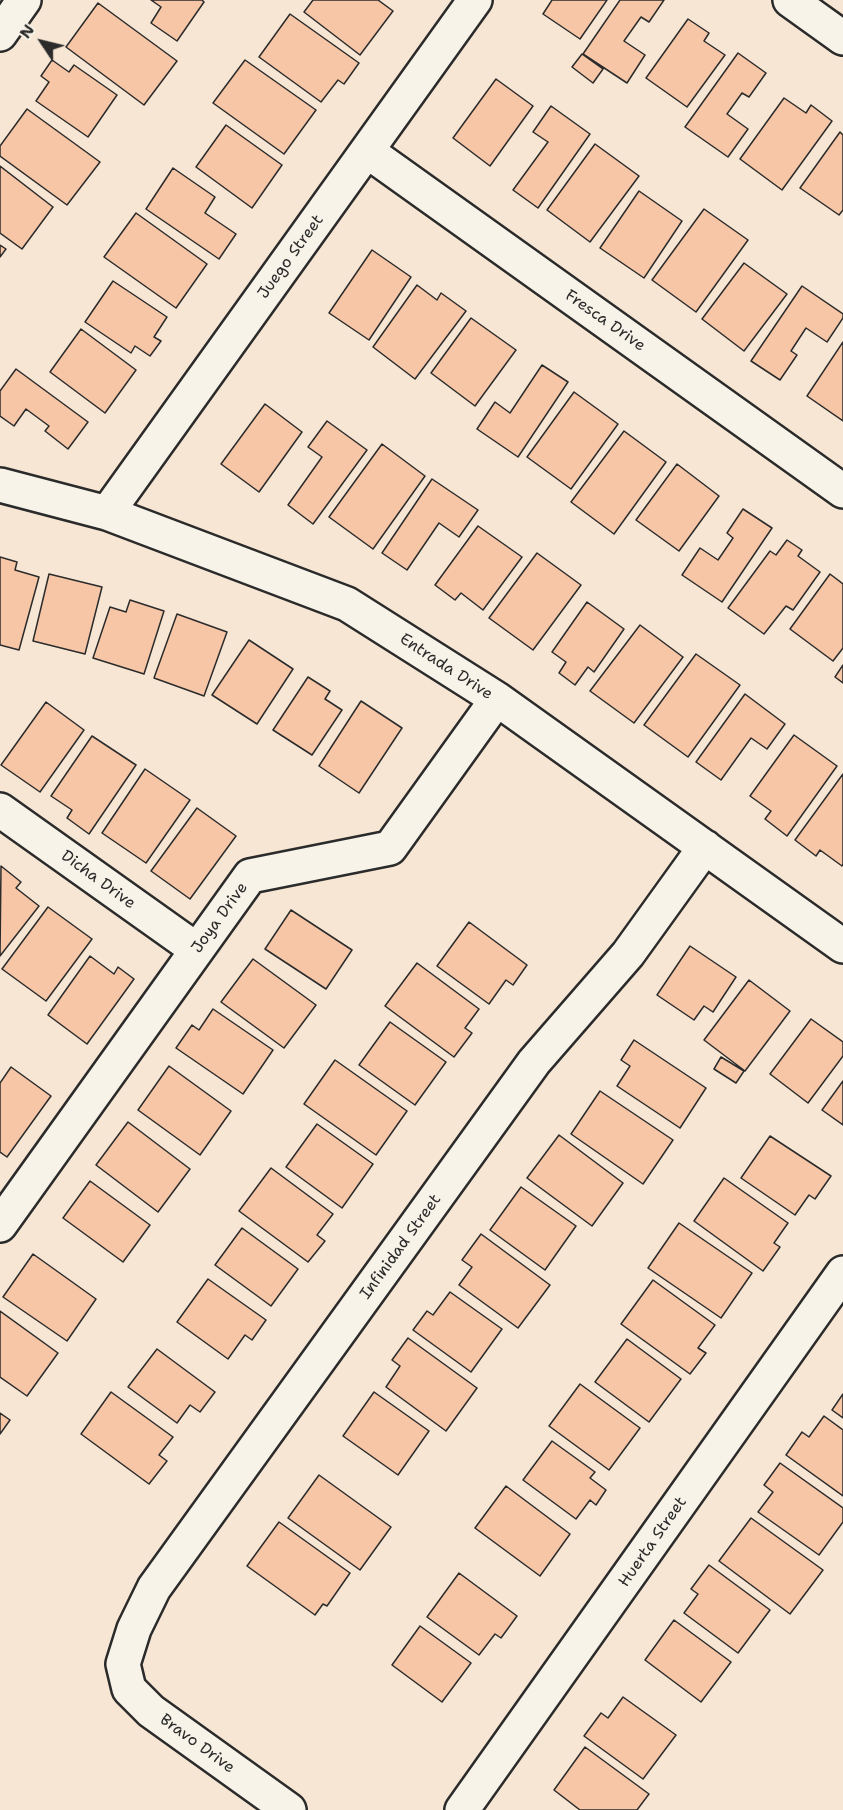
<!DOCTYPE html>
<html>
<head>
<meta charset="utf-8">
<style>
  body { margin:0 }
  #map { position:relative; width:843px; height:1810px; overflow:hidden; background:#f7e6d4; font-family:"Shantell Sans",sans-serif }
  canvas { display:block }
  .north { position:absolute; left:12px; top:12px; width:60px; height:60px; -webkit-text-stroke:4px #f7f3e8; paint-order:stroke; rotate:305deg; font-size:16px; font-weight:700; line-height:24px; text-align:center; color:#2b2b2b }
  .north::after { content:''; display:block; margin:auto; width:21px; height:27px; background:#2b2b2b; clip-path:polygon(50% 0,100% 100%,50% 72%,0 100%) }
</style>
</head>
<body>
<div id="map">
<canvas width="843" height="1810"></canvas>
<div class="north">N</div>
</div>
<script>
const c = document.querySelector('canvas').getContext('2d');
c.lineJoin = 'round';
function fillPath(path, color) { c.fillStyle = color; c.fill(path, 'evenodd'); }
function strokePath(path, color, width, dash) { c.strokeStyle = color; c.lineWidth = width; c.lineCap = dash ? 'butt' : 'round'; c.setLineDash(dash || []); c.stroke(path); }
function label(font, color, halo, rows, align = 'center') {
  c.font = font + ' "Shantell Sans",sans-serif'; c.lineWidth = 4.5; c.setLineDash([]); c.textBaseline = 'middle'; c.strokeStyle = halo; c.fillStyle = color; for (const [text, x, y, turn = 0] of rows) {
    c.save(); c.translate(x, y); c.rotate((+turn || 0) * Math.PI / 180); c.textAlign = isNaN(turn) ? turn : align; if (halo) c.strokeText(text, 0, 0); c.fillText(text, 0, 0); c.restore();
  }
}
const building = new Path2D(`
  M151 0H202L204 2 177 41 151 23 161 7Z
  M313 0H378L393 11 360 55 304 12Z
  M552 0H607L580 39 543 14Z
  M620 0H664L649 22 641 17 624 41 645 55 627 83 583 54Z
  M98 3 177 61 144 105 66 47Z
  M290 14 359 63 344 84 338 80 321 102 259 57Z
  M688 19 709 33 704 41 725 55 687 107 646 78Z
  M738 53 766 73 749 97 742 93 727 114 748 129 728 157 685 127Z
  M582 54 603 69 593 83 572 67Z
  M52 60 69 72 74 65 117 95 88 137 36 101 49 82 41 76Z
  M245 60 316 110 284 154 213 103Z
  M496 79 533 106 490 166 453 138Z
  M784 98 806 113 811 105 832 121 782 190 740 159Z
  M551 106 590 134 538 208 513 190 548 142 533 132Z
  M27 109 100 162 67 205 0 156V146Z
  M226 125 282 165 252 208 196 167Z
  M840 132 843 135V210L839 215 800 188Z
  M595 144 639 176 590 242 547 210Z
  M0 166 53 207 22 249 0 233Z
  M173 168 215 197 205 213 236 234 219 259 146 209Z
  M639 191 682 221 644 278 600 248Z
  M704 209 748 240 696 312 652 280Z
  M136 213 207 264 176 308 104 257Z
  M0 245 6 249 0 257Z
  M372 250 411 277 369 340 329 313Z
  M744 263 787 294 744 351 702 319Z
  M113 281 167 317 154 337 161 341 150 356 135 346 131 353 85 322Z
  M417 285 437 300 441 293 466 311 415 379 373 347Z
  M802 286 843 314V318L827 342 806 328 791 351 797 355 780 380 751 361Z
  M471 318 516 350 475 406 431 373Z
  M81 329 136 370 105 413 50 372Z
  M843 342V421L807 396Z
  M542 365 568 382 518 457 477 429 495 402 510 413Z
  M16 369 88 422 68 449 45 431 49 426 26 409 14 426 0 416V391Z
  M574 392 618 424 571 489 527 457Z
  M265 404 302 432 259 492 221 464Z
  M327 421 367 450 313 524 288 505 322 457 308 447Z
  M624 431 666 462 614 534 571 502Z
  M382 444 425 476 373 549 329 517Z
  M677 464 719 496 679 551 636 520Z
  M432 479 478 510 459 537 439 523 407 570 382 553Z
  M743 509 772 528 722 602 682 575 700 548 718 560 733 538 727 533Z
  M478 526 522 557 483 610 461 593 455 600 435 585Z
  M787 540 802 550 798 556 820 572 793 610 786 606 764 634 728 608 770 551 776 555Z
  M537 553 581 585 533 650 489 618Z
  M0 557 17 562 15 570 39 577 19 650 0 645Z
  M49 574 102 587 85 654 33 641Z
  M830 574 843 584V648L833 661 790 629Z
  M130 600 164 611 144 674 93 658 110 607 126 612Z
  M587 602 624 629 594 672 588 667 575 685 559 673 566 662 552 652Z
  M177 614 227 632 204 696 154 678Z
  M640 625 683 657 634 723 590 691Z
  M249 640 293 669 257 724 212 695Z
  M696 654 740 685 688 757 644 725Z
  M843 665V683L835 677Z
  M308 677 330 691 325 699 342 710 312 755 273 730Z
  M745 694 785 724 767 749 751 738 721 780 696 762Z
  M361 701 402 728 359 793 319 766Z
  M46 702 84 730 40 792 1 765Z
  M794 735 837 766 787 836 765 819 771 811 750 796Z
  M92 736 136 765 89 834 67 818 72 810 51 796Z
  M145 769 190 800 146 863 102 833Z
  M843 774V864L842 866 820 850 816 856 795 840Z
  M197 808 236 836 190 899 151 871Z
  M1 866 21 882 16 888 39 906 0 956Z
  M48 907 92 939 46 1001 2 969Z
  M291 910 352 950 326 989 265 949Z
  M469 922 527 965 513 985 506 980 489 1004 437 966Z
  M690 946 736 977 713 1012 704 1006 694 1020 657 995Z
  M90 956 114 974 118 967 134 979 87 1044 48 1015Z
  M253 959 316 1005 284 1048 221 1002Z
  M417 963 479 1009 465 1028 472 1033 454 1057 385 1006Z
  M749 980 790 1011 745 1071 704 1040Z
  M213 1009 273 1050 243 1094 176 1048 192 1025 199 1030Z
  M811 1019 843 1042V1056L808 1103 770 1074Z
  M390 1022 446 1062 415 1105 359 1065Z
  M634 1040 706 1088 680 1128 617 1086 630 1066 621 1060Z
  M721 1057 744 1071 736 1083 714 1069Z
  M335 1060 407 1111 376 1155 304 1104Z
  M169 1066 231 1111 200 1155 138 1110Z
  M11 1067 51 1096 7 1157 0 1152V1083Z
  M843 1081V1125L822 1110Z
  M600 1091 673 1140 643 1184 571 1134Z
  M128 1122 190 1169 158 1212 96 1165Z
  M317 1124 373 1164 342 1208 286 1167Z
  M559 1135 623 1183 592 1226 527 1178Z
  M770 1136 831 1176 815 1199 809 1195 795 1215 741 1178Z
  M271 1168 333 1214 317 1235 325 1241 308 1262 239 1211Z
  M724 1178 788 1223 774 1243 780 1247 763 1271 694 1221Z
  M90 1181 150 1225 123 1262 63 1218Z
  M521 1187 576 1226 545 1270 490 1230Z
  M679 1223 752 1273 721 1318 648 1268Z
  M242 1228 298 1269 271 1306 215 1265Z
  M481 1234 550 1285 518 1328 459 1285 472 1267 462 1260Z
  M33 1254 96 1299 67 1341 3 1297Z
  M208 1279 266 1320 252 1340 245 1335 228 1359 177 1322Z
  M653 1280 715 1325 698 1348 706 1353 690 1374 621 1324Z
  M450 1292 502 1329 471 1372 413 1330 427 1311 433 1315Z
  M0 1311 58 1353 27 1396 0 1377Z
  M408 1338 477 1388 446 1431 386 1387 400 1366 392 1360Z
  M627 1339 681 1379 649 1422 595 1382Z
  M157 1349 215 1392 200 1412 190 1405 177 1423 128 1387Z
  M580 1384 640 1428 609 1470 549 1426Z
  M111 1392 173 1437 159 1455 167 1461 149 1484 81 1434Z
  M374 1392 429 1431 398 1475 343 1436Z
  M843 1394V1418L832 1410Z
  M0 1413 10 1420 0 1434Z
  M824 1416 843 1430V1496L786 1455 802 1432 809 1437Z
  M552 1441 595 1472 590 1478 606 1490 596 1505 590 1500 576 1519 523 1480Z
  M780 1463 843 1508V1522L819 1555 758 1512 773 1492 764 1485Z
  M319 1475 391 1527 360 1570 288 1518Z
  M506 1486 570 1534 540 1576 475 1528Z
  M751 1518 823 1570 790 1614 719 1561Z
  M279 1522 350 1573 327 1606 323 1604 315 1615 247 1566Z
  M709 1565 770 1610 738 1653 684 1613 698 1594 691 1589Z
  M459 1573 517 1616 501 1638 495 1634 479 1655 427 1617Z
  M674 1620 731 1662 701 1702 645 1660Z
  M420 1626 471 1663 442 1702 392 1665Z
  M623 1697 676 1735 643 1779 584 1736 601 1713 608 1718Z
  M585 1747 649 1794 637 1810H580L554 1790Z`);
fillPath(building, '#f7c6a6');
strokePath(building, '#2b2b2b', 1.5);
const minor = new Path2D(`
  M790 0 843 38
  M0 34 24 0
  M367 151 843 491
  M0 485 107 513 347 604 497 699 843 946
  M107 513 475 0
  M0 810 197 950
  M0 1225 250 876 390 848 497 699
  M289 1810 151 1711 129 1689 123 1664 134 1629 154 1588 534 1062 628 954 705 847
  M462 1810 843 1273`);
strokePath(minor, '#2b2b2b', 38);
strokePath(minor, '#f7f3e8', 33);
label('16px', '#2b2b2b', '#f7f3e8', [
  ["Juego Street",291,257,-54],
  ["Fresca Drive",605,321,35],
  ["Entrada Drive",446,667,33],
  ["Dicha Drive",98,880,36],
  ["Joya Drive",220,918,-54],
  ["Infinidad Street",401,1247,-54],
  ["Huerta Street",653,1542,-55],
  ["Bravo Drive",197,1744,36]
]);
</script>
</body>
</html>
